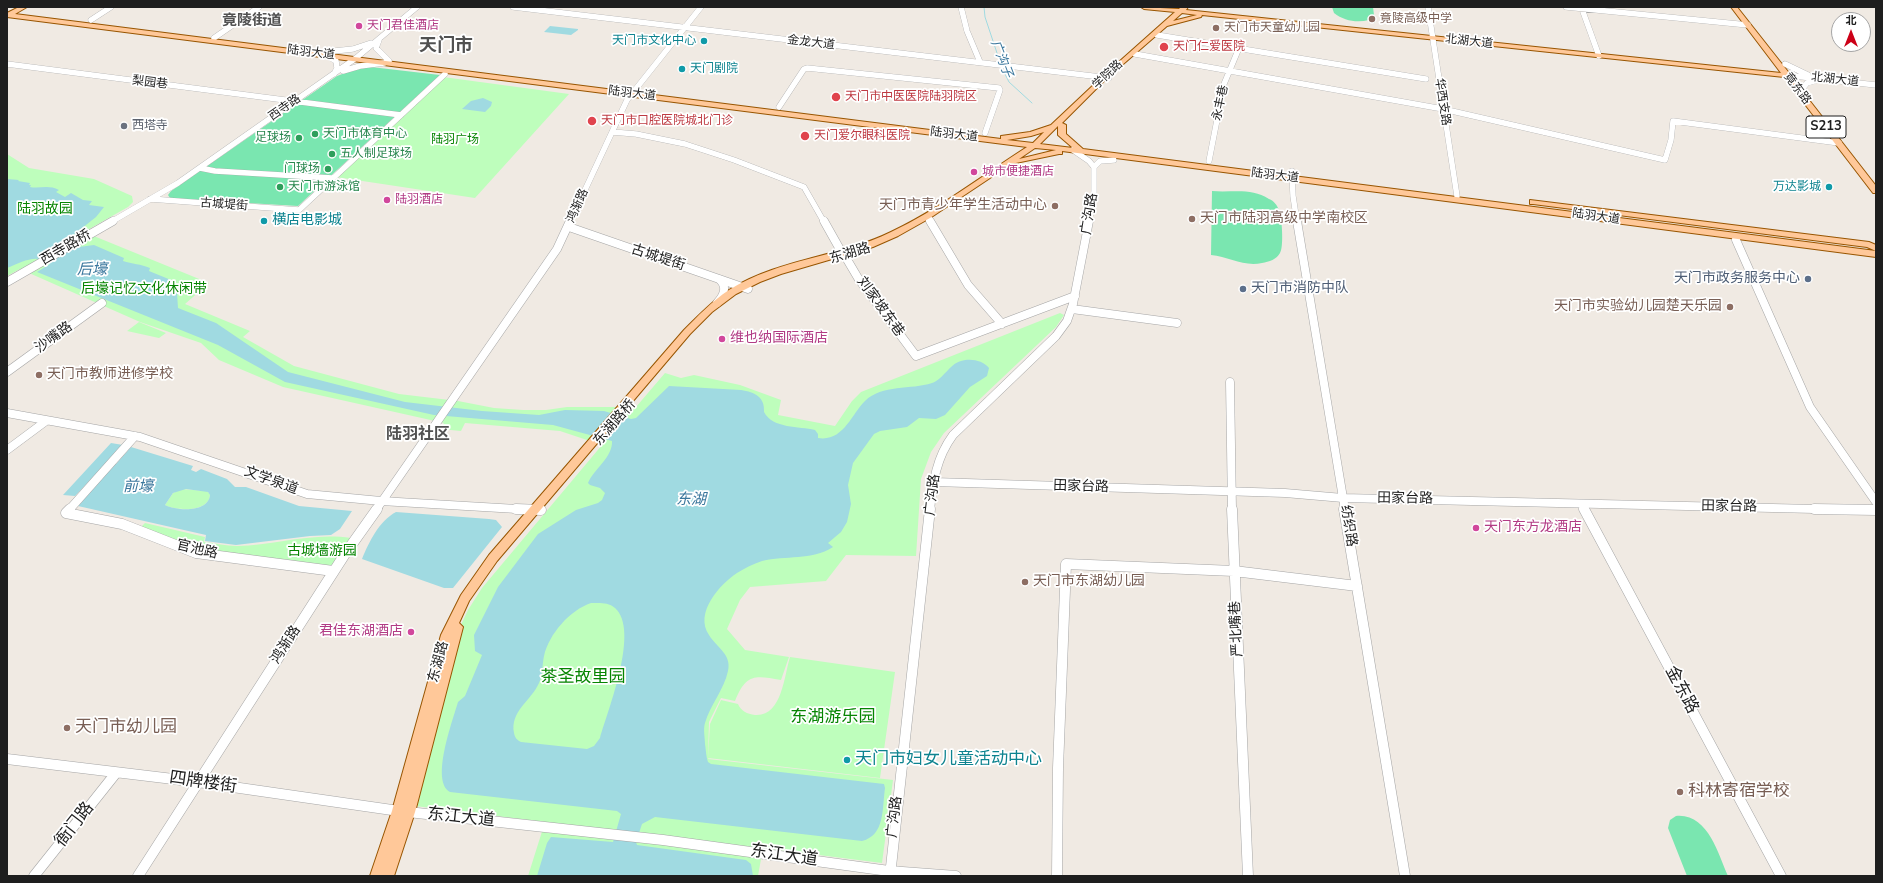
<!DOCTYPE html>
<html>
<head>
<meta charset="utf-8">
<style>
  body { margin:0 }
  #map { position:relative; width:1883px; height:883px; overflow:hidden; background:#f0eae3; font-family:"Nunito Sans","Noto Sans SC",sans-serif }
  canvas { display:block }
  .frame { position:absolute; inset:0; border:8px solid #1e1e1e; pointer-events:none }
  .north { position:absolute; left:1831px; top:12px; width:40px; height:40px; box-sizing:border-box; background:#fff; border:1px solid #a5a5a5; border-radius:50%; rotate:0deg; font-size:11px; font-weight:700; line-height:16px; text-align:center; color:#1e1e1e }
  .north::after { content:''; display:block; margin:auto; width:14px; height:18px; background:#cc0017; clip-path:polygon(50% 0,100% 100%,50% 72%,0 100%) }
</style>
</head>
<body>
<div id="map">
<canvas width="1883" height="883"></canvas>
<div class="frame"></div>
<div class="north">北</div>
</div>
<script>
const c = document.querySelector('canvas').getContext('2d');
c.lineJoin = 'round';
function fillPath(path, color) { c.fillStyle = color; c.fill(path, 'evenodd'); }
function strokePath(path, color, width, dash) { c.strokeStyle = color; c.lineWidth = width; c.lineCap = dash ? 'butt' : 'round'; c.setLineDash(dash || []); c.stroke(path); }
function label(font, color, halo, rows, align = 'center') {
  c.font = font + ' "Nunito Sans","Noto Sans SC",sans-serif'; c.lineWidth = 3.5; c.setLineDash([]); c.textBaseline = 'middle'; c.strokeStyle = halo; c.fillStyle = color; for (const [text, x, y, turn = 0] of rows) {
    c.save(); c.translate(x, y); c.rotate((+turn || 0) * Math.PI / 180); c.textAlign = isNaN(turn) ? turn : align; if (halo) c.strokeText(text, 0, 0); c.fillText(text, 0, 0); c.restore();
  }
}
fillPath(new Path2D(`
  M443 77 569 94 475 198 336 177Z
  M7 154 29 168 94 179 132 196 133 202 128 207 84 232 209 283 185 304 250 331 243 337 294 366 399 394 458 401 494 408 523 410H546L567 407H636L665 373 681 378 694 375 740 385 781 400 778 415 835 426 852 401 861 392 1060 313 1064 315 1056 327 944 433 931 452 921 479 916 556 846 555 826 581 750 587 740 600 727 629 745 650 789 657 781 680C754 675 746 674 735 701L721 698 709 722 708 759 893 780 882 863 763 848 758 876H528L545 822 415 806 459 629 468 610 482 588 602 445 560 431 465 423 461 431 440 429 444 423 283 387 219 360 201 343 140 322 20 269 7 276Z
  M139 322 166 333 159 338 127 331Z
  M181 489 207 491 210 494C210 513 176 511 165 505L173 493Z
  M145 523 205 537 204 542C215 543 226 546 237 546 276 545 312 532 351 538L329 569 195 551 141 527Z
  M790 657 895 672 880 778 708 758 710 724 721 700 738 704C741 711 747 714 755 715 782 717 784 676 790 657Z`), '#befebc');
fillPath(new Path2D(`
  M1332 7H1373L1375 23H1370L1369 20C1357 23 1344 21 1334 13Z
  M371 67 440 75 298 206 181 199 170 198 168 195 171 191 337 76 353 70Z
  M1212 191C1232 193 1251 187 1269 199 1274 201 1277 205 1279 210 1282 217 1284 247 1280 253 1277 259 1269 262 1262 263 1244 267 1229 257 1211 255Z
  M1676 816C1708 813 1718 854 1728 876H1687L1668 828 1670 820Z`), '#7ae6b0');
fillPath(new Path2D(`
  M550 26 578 29V30L571 35 544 32Z
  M483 98 492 102 491 106 485 112 462 109 471 101Z
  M7 179 19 180 18 181 30 183 29 185H31L30 187C40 189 48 184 59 190L56 192 65 197 71 193 83 200 92 201 89 205 104 207 96 217 67 240 79 247 94 245 124 258 123 261C132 264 141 264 150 268L149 271 171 280 167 289 177 293 178 308 216 323 288 372 405 402 482 411 539 415 565 410 604 411 631 419 636 418 669 386 741 390C755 392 765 397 764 412 773 429 799 426 815 430L818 434V438C843 442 851 415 865 401 882 384 911 390 932 383 944 379 949 364 961 361 970 358 983 360 989 368L987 376 970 387 945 415 936 419 919 418 907 427 880 431 874 434 853 463 848 485 851 504 847 522 841 532 828 543 833 547C811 561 786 555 762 561 753 564 745 568 737 573 720 584 694 613 709 635 716 647 732 654 728 671 724 690 710 705 705 723 703 729 705 738 705 744 706 750 706 757 708 762L711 764 884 784 885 788C882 809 885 835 862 841L655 817 642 824 636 842 637 845 746 860 751 864 753 876H537L547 843 551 837 613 842 621 814 617 811 450 792C430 781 453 720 458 702L465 696 482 655 475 651 474 635 498 587 538 534 576 510 598 503 602 500 605 493 600 488 590 485 588 483C594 469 613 457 612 441L553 425 434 415 285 382 218 345 37 272 50 264C36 253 23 262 7 268ZM591 603C600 603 608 602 615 608 640 630 608 710 600 738L594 746 587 749 521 742C517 740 515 738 514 733 510 711 531 701 539 683 543 674 542 665 544 656 549 634 570 610 591 603Z
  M111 443 123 445 107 462 116 464 131 447 193 466 191 470 196 472 201 469 227 479 235 487H246L299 506 352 511 340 529 331 535 310 536 236 545 205 541 206 535 78 506 104 476 95 475 75 496 63 495ZM186 489 208 492 210 495C208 513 177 511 165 505L173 493Z
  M396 512 489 519 496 520 502 527 453 588H444L362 559C369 542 379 521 396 512Z`), '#a0dae1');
strokePath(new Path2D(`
  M984 7 985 17 1000 62
  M1002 68 1009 82 1032 103`), '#a0dae1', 1);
const minorFar2 = new Path2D(`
  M513 7 1109 78
  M961 7 967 31 980 62
  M1428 7 1457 196
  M1566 7 1748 25
  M1582 9 1599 56
  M91 20 111 7
  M1157 35 1426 79
  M214 38 259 7
  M379 40 376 48 389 61
  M325 52 353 49 371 43
  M324 54 336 61 337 68 334 74
  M1135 54 1443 109 1665 160 1671 140 1673 121 1839 143
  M7 64 401 115
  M1785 64 1808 75
  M343 71 360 66 384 63
  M1794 76 1876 85
  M1803 88 1807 83 1817 80
  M779 107 804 69 807 68 999 88 1000 90 985 133
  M612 132 636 134 685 144 734 160 804 187 824 222
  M1073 150 1089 161 1094 167
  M1209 161 1224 84 1239 48
  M1094 167 1100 161 1114 160
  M200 168 215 171 332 178
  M1292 171 1293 196 1297 222
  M150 199 299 210 445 74
  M929 219 931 222
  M111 222 178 183 356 58 417 7
  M570 222 627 100 701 7
  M1089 222 1094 195V167`);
const minorFar1 = new Path2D(`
  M824 221 842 253
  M930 221 968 285 1002 324
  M1297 221 1345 510
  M569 227 748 289
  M1736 240 1810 407 1876 502
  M845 256 858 278 916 356 1075 296
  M7 282 113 221
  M717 303C724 295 728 287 719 279
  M1072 309 1177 323
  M7 372 102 303
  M1230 382 1232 510
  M7 413 140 437 307 494 381 501 534 510
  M7 450 46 421
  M934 482 1285 493 1343 498 1858 510
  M1582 504 1585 510
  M69 510 135 436
  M376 510 557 249 570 221
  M930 510C933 482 936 458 953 435L1056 336 1067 321 1073 304 1089 221`);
const minor = new Path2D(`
  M70 509 66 513 122 524 196 553 333 571
  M516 509 541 510
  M1232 509 1248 876
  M1344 509 1405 876
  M1584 509 1781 876
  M1814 509 1876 510
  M7 759 198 782 399 811 663 840 889 871 956 876
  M34 876 116 773
  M138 876 345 554 377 509
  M890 876 930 509
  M1057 876 1058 768 1066 564 1234 571 1357 586`);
const major = new Path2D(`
  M19 7H27L15 14 1001 139V136L1030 132 1051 125 1102 77 1175 12 1144 9 1141 7 1179 9 1181 7H1188L1186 10 1781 73 1731 7H1737L1789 73 1796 75V77L1792 78 1876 186V193H1873L1784 77 1202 15 1201 17 1167 26 1106 79 1062 123 1066 125V134L1083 149 1876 251V257L1062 151V154H1059L1011 164 930 218 898 236 873 247 781 274 760 282 736 294 712 312 690 334 497 561 469 601 459 623 463 627 415 812 394 876H370L392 811 441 635 461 595 489 555 684 330C698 316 712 301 729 290 778 259 840 257 891 232 938 210 983 175 1027 147L7 17V13ZM1182 13 1197 15 1173 21ZM1058 126V135L1073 148 1040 144ZM1044 132 1033 143 1007 140 1031 136ZM1035 148 1056 150 1019 159Z
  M1530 200 1869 242 1876 245V251L1867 247 1533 204H1530Z`);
strokePath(minorFar2, '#a5a5a5', 6);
strokePath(minorFar1, '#a5a5a5', 9);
strokePath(minor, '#a5a5a5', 11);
strokePath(major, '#985500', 2);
strokePath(minorFar2, '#fff', 5.5);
strokePath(minorFar1, '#fff', 8);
strokePath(minor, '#fff', 10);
fillPath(major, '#ffc899');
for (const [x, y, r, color] of [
  [1372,19,4,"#8d6e63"],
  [359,26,4,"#d1479c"],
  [1216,28,4,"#8d6e63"],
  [704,41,4,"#0f9aa8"],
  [1164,47,5,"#e0444e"],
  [682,69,4,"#0f9aa8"],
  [836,97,5,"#e0444e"],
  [592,121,5,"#e0444e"],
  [124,126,4,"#6b7280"],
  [315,134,4,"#2e9e5b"],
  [805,136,5,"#e0444e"],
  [299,138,4,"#2e9e5b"],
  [332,154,4,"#2e9e5b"],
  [328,169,4,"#2e9e5b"],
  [974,172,4,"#d1479c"],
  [280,187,4,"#2e9e5b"],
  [1829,187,4,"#0f9aa8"],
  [387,200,4,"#d1479c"],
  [1055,206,4,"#8d6e63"],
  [1192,219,4,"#8d6e63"],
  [264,221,4,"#0f9aa8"],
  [1808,279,4,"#5c6f8a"],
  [1243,289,4,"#5c6f8a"],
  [1730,307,4,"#8d6e63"],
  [722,339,4,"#d1479c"],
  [39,375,4,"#8d6e63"],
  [1476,528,4,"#d1479c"],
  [1025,582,4,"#8d6e63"],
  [411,632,4,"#d1479c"],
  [67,728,4,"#8d6e63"],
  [847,760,4,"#0f9aa8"],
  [1680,792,4,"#8d6e63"]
]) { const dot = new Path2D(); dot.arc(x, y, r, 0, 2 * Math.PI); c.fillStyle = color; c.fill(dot); strokePath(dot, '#fff', 1.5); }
label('12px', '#785e54', '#fff', [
  ["竟陵高级中学",1380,19],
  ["天门市天童幼儿园",1224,28]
], 'left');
label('12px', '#b23c85', '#fff', [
  ["天门君佳酒店",367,26],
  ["城市便捷酒店",982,172],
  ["陆羽酒店",395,200]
], 'left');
label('12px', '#0d838f', '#fff', [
  ["天门市文化中心",696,41],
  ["天门剧院",690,69,"left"],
  ["万达影城",1821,187]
], 'right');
label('12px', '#1e1e1e', '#fff', [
  ["北湖大道",1469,42,6],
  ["金龙大道",811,43,7],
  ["陆羽大道",311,53,7],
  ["学院路",1108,75,-43],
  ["北湖大道",1835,80,6],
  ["梨园巷",150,83,7],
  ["竟东路",1797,89,53],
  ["陆羽大道",632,94,7],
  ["华西支路",1442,102,81],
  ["永丰巷",1221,103,-78],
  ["西寺路",285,108,-35],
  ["陆羽大道",954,135,7],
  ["陆羽大道",1275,176,7],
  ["古城堤街",224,205,4],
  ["鸿渐路",578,206,-66],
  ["陆羽大道",1596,217,8]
]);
label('12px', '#be3a42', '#fff', [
  ["天门仁爱医院",1173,47],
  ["天门市中医医院陆羽院区",845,97],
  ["天门市口腔医院城北门诊",601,121],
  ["天门爱尔眼科医院",814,136]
], 'left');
label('12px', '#5b616d', '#fff', [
  ["西塔寺",132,126]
], 'left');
label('12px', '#27864d', '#fff', [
  ["天门市体育中心",323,134],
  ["足球场",291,138,"right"],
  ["五人制足球场",340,154],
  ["门球场",320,169,"right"],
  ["天门市游泳馆",288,187]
], 'left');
label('12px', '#068502', '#fff', [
  ["陆羽广场",455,140]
]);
label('italic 13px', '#3b779d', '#fff', [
  ["广沟子",1001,59,69]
]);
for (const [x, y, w] of [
  [1826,127,40]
]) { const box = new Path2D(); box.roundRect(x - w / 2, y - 11, w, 22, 3); c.fillStyle = '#fff'; c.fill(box); strokePath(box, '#1e1e1e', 1); }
label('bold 13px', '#1e1e1e', null, [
  ["S213",1826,127]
]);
label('14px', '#785e54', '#fff', [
  ["天门市青少年学生活动中心",1047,206,"right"],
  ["天门市陆羽高级中学南校区",1200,219],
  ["天门市实验幼儿园楚天乐园",1722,307,"right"],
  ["天门市教师进修学校",47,375],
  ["天门市东湖幼儿园",1033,582]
], 'left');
label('14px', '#068502', '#fff', [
  ["陆羽故园",45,210],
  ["后壕记忆文化休闲带",144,290],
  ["古城墙游园",322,552]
]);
label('14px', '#1e1e1e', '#fff', [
  ["广沟路",1090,214,-81],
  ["西寺路桥",66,248,-30],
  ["东湖路",850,254,-17],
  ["古城堤街",658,258,18],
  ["刘家坡东巷",880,307,54],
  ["沙嘴路",54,338,-36],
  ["东湖路桥",615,423,-49],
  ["文学泉道",271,481,20],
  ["田家台路",1081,487,2],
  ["广沟路",933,495,-83],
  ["田家台路",1405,499,1],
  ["田家台路",1729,507,1],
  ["纺织路",1348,526,81],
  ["官池路",197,550,13],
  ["严北嘴巷",1237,629,-93],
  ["鸿渐路",286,645,-57],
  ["东湖路",439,662,-75],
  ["广沟路",895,817,-83]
]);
label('14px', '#0d838f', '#fff', [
  ["横店电影城",272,221]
], 'left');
label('14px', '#4e5e75', '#fff', [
  ["天门市政务服务中心",1800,279],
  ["天门市消防中队",1251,289,"left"]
], 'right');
label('14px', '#b23c85', '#fff', [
  ["维也纳国际酒店",730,339],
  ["天门东方龙酒店",1484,528],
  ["君佳东湖酒店",403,632,"right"]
], 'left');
label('bold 15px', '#515151', '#fff', [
  ["竟陵街道",252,21]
]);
label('italic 15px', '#3b779d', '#fff', [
  ["后壕",92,270],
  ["前壕",138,487],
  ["东湖",691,500]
]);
label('bold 16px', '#515151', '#fff', [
  ["陆羽社区",418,435]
]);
label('17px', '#068502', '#fff', [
  ["茶圣故里园",583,678],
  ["东湖游乐园",833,718]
]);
label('17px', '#1e1e1e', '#fff', [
  ["金东路",1681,690,62],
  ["四牌楼街",203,783,8],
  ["东江大道",461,818,6],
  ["衙门路",75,825,-52],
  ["东江大道",784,856,8]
]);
label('17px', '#785e54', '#fff', [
  ["天门市幼儿园",75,728],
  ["科林寄宿学校",1688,792]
], 'left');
label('17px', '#0d838f', '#fff', [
  ["天门市妇女儿童活动中心",855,760]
], 'left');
label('bold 18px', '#515151', '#fff', [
  ["天门市",446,47]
]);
</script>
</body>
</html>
